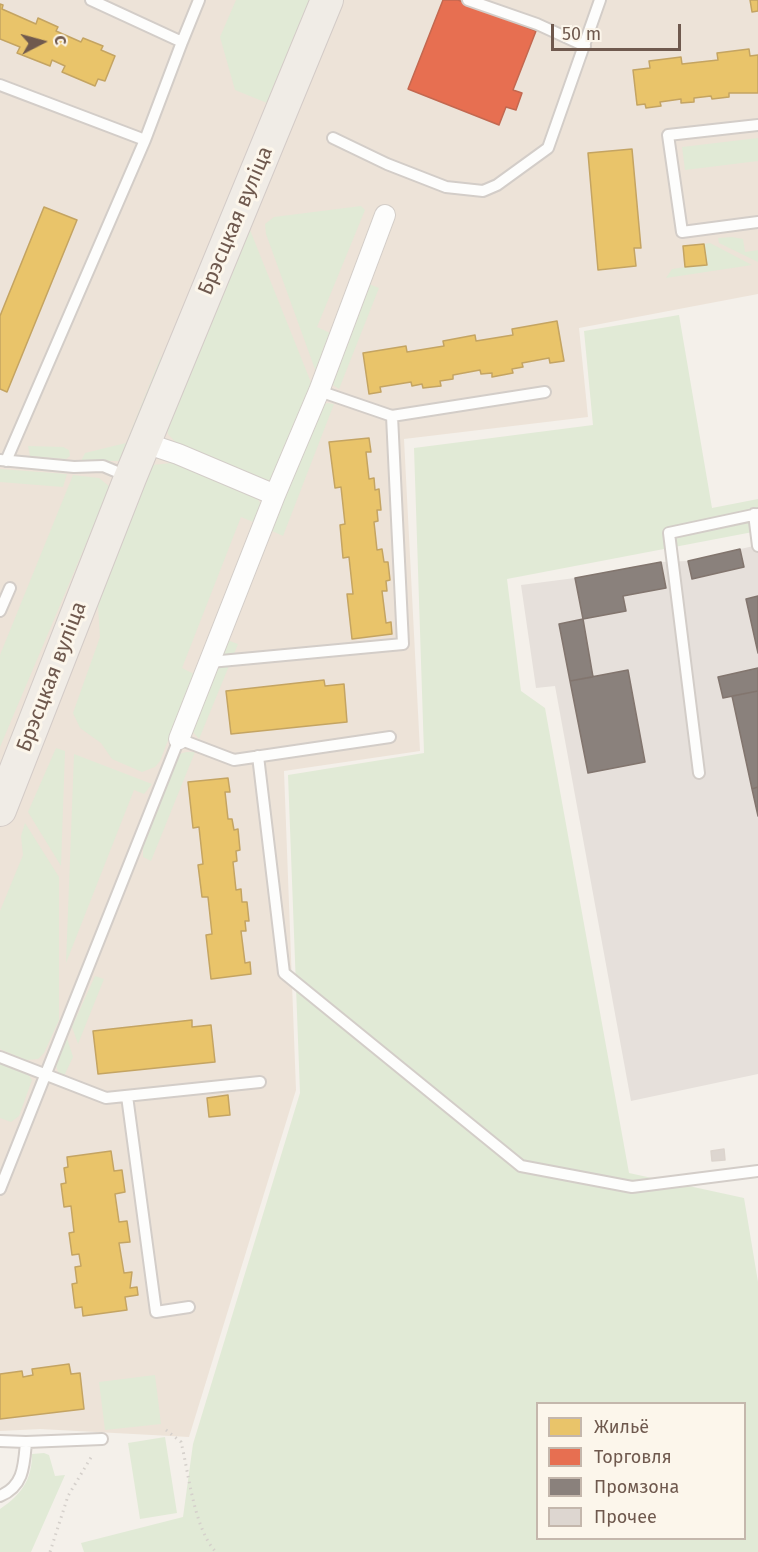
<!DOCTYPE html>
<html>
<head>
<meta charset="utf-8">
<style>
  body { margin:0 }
  #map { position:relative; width:758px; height:1552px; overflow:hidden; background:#f4f0ea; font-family:"Fira Sans",sans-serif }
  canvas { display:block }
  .legend { position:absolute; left:536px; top:1402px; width:210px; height:138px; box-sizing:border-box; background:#fcf6eb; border:2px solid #c4b7ac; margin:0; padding:8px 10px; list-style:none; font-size:18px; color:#6f594e }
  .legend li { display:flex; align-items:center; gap:12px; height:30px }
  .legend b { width:30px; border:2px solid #c4b7ac }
  .north { position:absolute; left:12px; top:12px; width:60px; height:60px; -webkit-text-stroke:4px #fcf6eb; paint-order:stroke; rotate:84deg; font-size:16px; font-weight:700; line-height:24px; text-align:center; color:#6f594e }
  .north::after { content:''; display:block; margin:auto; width:21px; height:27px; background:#6f594e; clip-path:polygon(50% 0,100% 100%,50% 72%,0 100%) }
  .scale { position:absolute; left:551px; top:24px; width:130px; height:27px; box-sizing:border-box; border:3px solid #6f594e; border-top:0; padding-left:8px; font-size:18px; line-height:21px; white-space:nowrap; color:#6f594e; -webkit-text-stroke:4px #fcf6eb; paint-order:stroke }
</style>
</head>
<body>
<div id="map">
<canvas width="758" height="1552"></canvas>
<ul class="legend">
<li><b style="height:16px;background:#e9c46a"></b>Жильё</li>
<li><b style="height:16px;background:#e76f51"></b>Торговля</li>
<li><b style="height:16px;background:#8a817c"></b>Промзона</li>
<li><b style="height:16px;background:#ddd6d0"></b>Прочее</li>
</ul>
<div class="north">С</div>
<div class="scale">50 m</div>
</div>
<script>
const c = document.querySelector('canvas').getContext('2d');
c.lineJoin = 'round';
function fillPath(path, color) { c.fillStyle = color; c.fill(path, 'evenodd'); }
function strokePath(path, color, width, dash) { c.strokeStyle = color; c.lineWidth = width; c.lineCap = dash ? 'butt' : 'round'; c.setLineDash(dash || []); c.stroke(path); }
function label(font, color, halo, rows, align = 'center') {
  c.font = font + ' "Fira Sans",sans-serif'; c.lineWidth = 6; c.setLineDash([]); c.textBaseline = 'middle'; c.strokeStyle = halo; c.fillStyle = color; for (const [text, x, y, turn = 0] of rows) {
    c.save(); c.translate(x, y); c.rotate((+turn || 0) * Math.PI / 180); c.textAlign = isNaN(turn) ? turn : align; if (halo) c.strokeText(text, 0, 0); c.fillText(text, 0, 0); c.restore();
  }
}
fillPath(new Path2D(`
  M0 0H758V294L579 328 588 417 404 439 420 751 284 771 296 1090 189 1437 40 1429 0 1431Z`), '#ede3d8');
fillPath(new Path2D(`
  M758 545V1074L631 1101 555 686 536 688 521 585 575 578 661 562 688 561Z`), '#e6e0db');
fillPath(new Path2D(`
  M236 0H313L272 105 235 90 220 37Z
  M758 138V161L685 170 682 147Z
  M361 206 365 210 317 327 330 333 316 372 266 234 265 224 274 217Z
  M248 225 312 385 276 474 270 480 259 482 180 447 168 434 165 419Z
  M732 237 743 239 745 252 758 250V262L719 243 718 238Z
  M710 243 752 265 666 278 672 269 706 264 704 244Z
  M369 284 379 288 339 389 333 385 332 377Z
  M679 315 712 508 758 499V531L507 579 521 691 545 708 629 1173 744 1198 758 1282V1552H84L81 1543 183 1517 193 1444 300 1093 288 775 424 753 414 448 593 425 584 331ZM538 1404H744V1538H538Z
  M161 356 162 377 120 461H81L85 453 126 443Z
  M328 403 334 404 283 536 272 531 320 405Z
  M28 446 63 447 69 450 70 456 66 459 30 456Z
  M172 463 256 497 261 504V513L253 522 241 517 182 668 194 674 160 761 155 767 142 772 112 759 101 743 80 728 73 713 100 637 97 591 152 465Z
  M0 469 67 474 63 487 0 482Z
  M73 475 99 478 110 487 0 747V655Z
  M227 640 238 644 199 739 193 732 192 723Z
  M56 748 65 751 61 866 28 812Z
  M186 752H195L151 861 143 857V845L179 754Z
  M74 754 152 784 144 794 134 790 66 963Z
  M25 823 59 877V1020L44 1053 38 1059 26 1060 0 1049V911L23 855 21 836Z
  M95 976 104 979 78 1044 72 1027Z
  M67 1038 73 1057 64 1076 59 1074 56 1066Z
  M0 1061 28 1074 32 1080 19 1116 11 1122 0 1118Z
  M155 1375 161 1424 105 1430 99 1382Z
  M165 1437 177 1513 140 1519 128 1443Z
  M44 1453 49 1455 55 1476 65 1475 31 1552H0V1509C21 1495 32 1480 32 1454Z`), '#e1ead6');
const homes = new Path2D(`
  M750 0H758V11L752 12Z
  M0 4 3 5 2 9 36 24 38 18 58 27 56 31 81 42 83 38 103 46 101 50 115 56 105 81 98 79 95 86 62 72 65 66 52 60 50 66 17 53 20 47 0 39Z
  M749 49 750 56 758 55V93H729V97L712 99 711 96 694 98V102L681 103V99L660 102 661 106 646 108 645 104 637 105 633 70 650 68 649 61 681 57 682 64 718 60 717 53Z
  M632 149 641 248H634L636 266 598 270 588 153Z
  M44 207 77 220 7 392 0 389V316Z
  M704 244 707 265 685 267 683 246Z
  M557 321 564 361 550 363 549 358 522 363 523 367 512 369 513 373 492 377V373L481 374 480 370 453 375V379L440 381 441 386 423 388 422 384 412 386 411 382 380 387 381 392 369 394 363 353 406 346 407 352 444 346 443 341 475 335 476 341 513 335 512 329Z
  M369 438 371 452H366L369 479 374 478 375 490 379 489 381 510H377L378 521 374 522 377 550 382 549 384 562H388L390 580 386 581 387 591H382L386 623 391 622 392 634 352 639 347 594H353L349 557 343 558 340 525 345 524 341 487 335 488 329 442Z
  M324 680 325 686 344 684 347 722 231 734 226 691Z
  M228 778 230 792H225L228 819H232L234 830 238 829 240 850 236 851 237 861 233 862 236 890 241 889 242 902H247L249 921H245L246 931H241L245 963 250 962 251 974 211 979 206 935 212 934 208 897H202L198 865 203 864 199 827 193 828 188 782Z
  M192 1020V1027L211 1025 215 1062 98 1074 93 1031Z
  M228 1095 230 1115 209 1117 207 1098Z
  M111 1151 114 1171 122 1170 125 1192 115 1194 119 1222 127 1221 130 1242 119 1243 124 1273 132 1272 130 1288 137 1287 138 1295 125 1297 127 1310 83 1316 82 1307 75 1308 72 1284 77 1283 75 1267 81 1266 79 1254 72 1255 69 1233 74 1232 71 1206 64 1207 61 1184 66 1183 64 1168 68 1167 67 1157Z
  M69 1364 71 1374 80 1373 84 1409 0 1419V1374L22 1371 23 1377 33 1375 32 1369Z`);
fillPath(homes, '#e9c46a');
strokePath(homes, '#c4a462', 1.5);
const shops = new Path2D(`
  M443 0H458L536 31 513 90 522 93 516 110 506 107 499 125 408 89Z`);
fillPath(shops, '#e76f51');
strokePath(shops, '#c36850', 1.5);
const industry = new Path2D(`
  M740 549 744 567 692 579 688 561Z
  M661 562 666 588 623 596 626 611 583 619 575 578Z
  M758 596V653L746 599Z
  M583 619 593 677 570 681 559 624Z
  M758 668V691L723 698 718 677Z
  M628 670 645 762 588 773 570 681Z
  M758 691V787L752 789 732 696Z
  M758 787V816L752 789Z`);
fillPath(industry, '#8a817c');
strokePath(industry, '#82756e', 1.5);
const building = new Path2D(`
  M724 1149 725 1160 712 1161 711 1151Z`);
fillPath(building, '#ddd6d0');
strokePath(building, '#dcd4cd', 1.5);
const lane = new Path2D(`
  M91 0 182 42 199 0
  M468 0 537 24 585 46
  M0 85 145 140 6 461
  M758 125 668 135 682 232 758 222
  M333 138 387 164 446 187 483 191 497 185 548 148 600 0
  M145 140 182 42
  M319 391 392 416 545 392
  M0 460 74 467 103 466 129 477
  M754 514 758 546
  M0 611 10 588
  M210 662 403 644 392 416
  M258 756 284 973 521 1166 632 1187 758 1171
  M699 773 669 533 758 514
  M0 1057 106 1098 260 1082
  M127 1096 156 1312 189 1307
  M0 1189 179 739 234 760 390 737
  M0 1441 26 1442C24 1465 24 1486 0 1496
  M26 1442 102 1439`);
const street = new Path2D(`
  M145 443 178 454 275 495 319 391 385 215
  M179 739 275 495`);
const primary = new Path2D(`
  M0 810 130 478 327 0`);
strokePath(lane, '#d3cdc8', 14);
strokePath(street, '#d3cdc8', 22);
strokePath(primary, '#d3cbc7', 34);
strokePath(new Path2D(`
  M166 1430 181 1442C189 1474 194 1529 216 1552
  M50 1552 68 1496 93 1454`), '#d5d0cb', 3, [1.5, 4.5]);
strokePath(lane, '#fdfdfc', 10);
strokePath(street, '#fdfdfc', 20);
strokePath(primary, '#f0ece6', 32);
label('21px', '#6f594e', '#fcf6eb', [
  ["Брэсцкая вуліца",236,221,-67],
  ["Брэсцкая вуліца",52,677,-69]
]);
</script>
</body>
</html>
